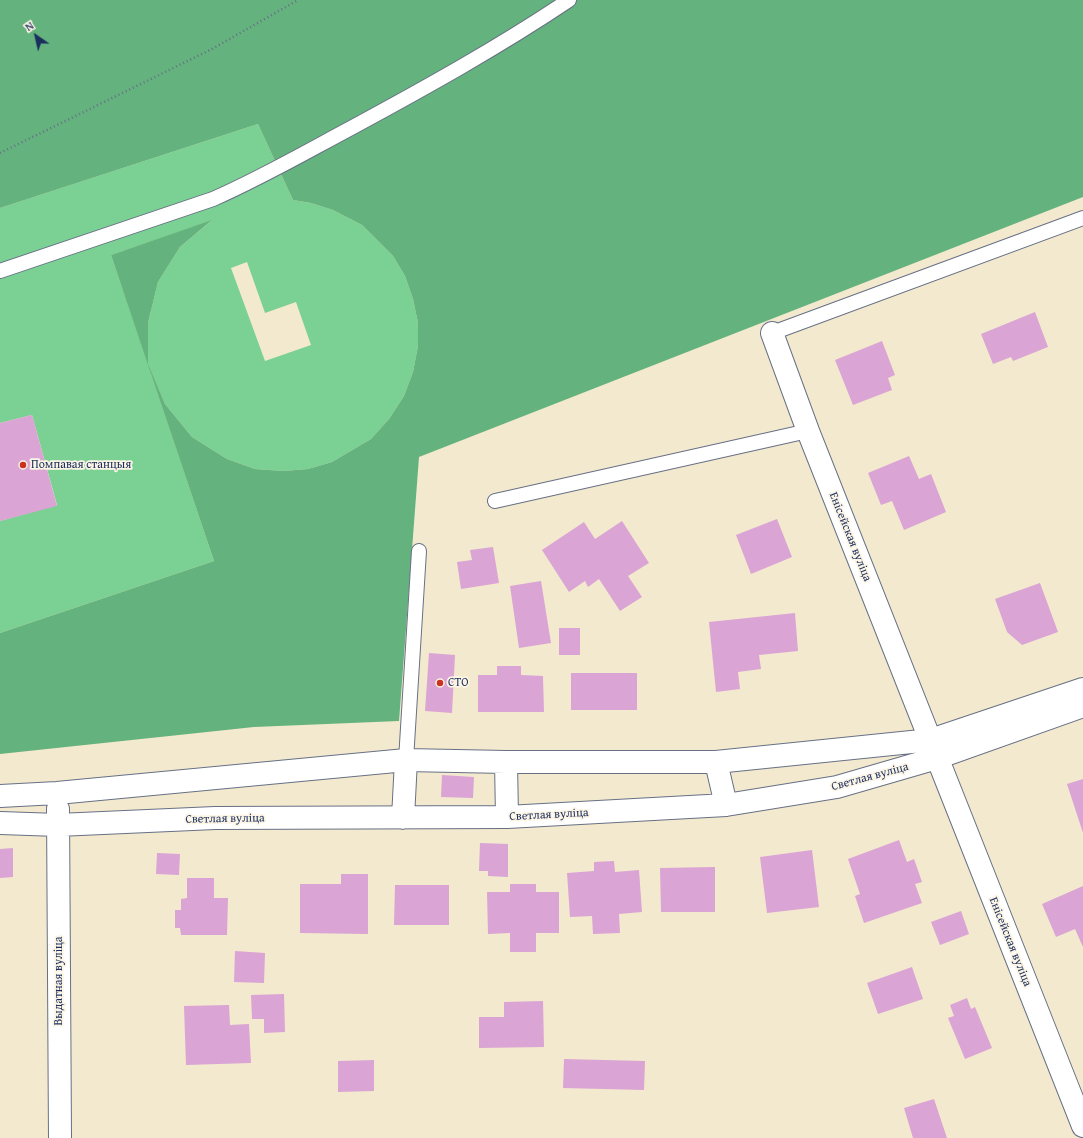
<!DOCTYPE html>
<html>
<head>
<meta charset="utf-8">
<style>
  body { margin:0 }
  #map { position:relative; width:1083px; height:1138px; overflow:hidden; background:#f3e9ce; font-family:"Gentium Book Plus",serif }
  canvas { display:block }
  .north { position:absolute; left:16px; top:16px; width:40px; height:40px; -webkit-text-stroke:3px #fcf5e5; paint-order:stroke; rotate:326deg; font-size:11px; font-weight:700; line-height:16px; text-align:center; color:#1b2f5e }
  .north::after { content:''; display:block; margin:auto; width:14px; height:18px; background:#1b2f5e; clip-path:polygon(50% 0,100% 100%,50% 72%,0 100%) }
</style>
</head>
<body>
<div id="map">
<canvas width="1083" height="1138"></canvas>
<div class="north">N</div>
</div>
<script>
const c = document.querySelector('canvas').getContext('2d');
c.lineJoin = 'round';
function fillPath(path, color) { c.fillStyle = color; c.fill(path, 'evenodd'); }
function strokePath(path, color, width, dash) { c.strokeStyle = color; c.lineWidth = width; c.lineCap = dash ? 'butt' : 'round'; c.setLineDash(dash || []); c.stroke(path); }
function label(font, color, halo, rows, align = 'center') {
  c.font = font + ' "Gentium Book Plus",serif'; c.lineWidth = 3.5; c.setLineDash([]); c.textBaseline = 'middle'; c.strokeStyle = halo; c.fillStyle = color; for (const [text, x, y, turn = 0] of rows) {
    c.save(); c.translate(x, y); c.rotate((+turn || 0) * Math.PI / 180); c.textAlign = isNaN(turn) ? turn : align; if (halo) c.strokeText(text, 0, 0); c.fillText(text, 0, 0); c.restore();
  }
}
fillPath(new Path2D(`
  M258 124 293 200 311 203 333 210 362 225 393 256 405 276 413 299 418 323V346L413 372 404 396 389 419 371 439 332 462 308 469 283 471 255 469 227 459 192 437 165 404 150 370 214 561 0 633V521L57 505 32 415 0 423V208ZM211 221 180 247 158 282 148 323V363L111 255ZM247 262 265 313 296 302 311 345 265 361 231 268Z`), '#7bd093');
fillPath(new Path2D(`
  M0 0H1083V197L419 457 399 721 254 727 0 754V633L214 561 111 255 212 220 180 247 158 282 148 323V364L165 404 192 437 227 459 255 469 283 471 308 469 332 462 371 439 389 419 404 396 413 372 418 346V323L413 299 405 276 393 256 362 225 333 210 311 203 293 200 258 124 0 208Z`), '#64b27d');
fillPath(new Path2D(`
  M1035 312 1048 347 1013 361 1011 357 993 364 981 334Z
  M882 341 895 375 888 378 892 390 853 405 835 360Z
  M32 415 57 506 0 521V423Z
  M909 456 919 479 931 474 946 512 904 530 892 501 881 505 868 473Z
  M777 519 792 557 751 574 736 535Z
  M622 521 649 563 628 576 642 597 620 611 599 579 588 587 585 581 569 592 542 550 584 522 595 539Z
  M493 547 499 583 461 589 457 562 472 560 470 550Z
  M541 581 551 643 519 648 510 586Z
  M1040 583 1058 632 1022 645 1007 632 995 599Z
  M795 613 798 651 759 655 761 669 738 672 740 689 716 692 709 622Z
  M559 628H580V655H559Z
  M429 653 455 655 452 713 425 711Z
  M497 666H521V675L543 676 544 712H478V675H497Z
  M571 673H637V710H571Z
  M442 775 474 777 473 798 441 797Z
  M1083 779V833L1067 784Z
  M899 840 907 862 914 859 922 882 915 884 922 903 864 923 855 896 860 894 848 859Z
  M480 843 508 844V877L488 876V871H479Z
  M13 848V877L0 878V849Z
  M812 850 819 907 767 913 760 857Z
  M157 853 180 854 179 875 156 874Z
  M614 861 615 872 639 870 642 912 619 914 620 933 593 934 592 916 570 917 567 873 594 871V862Z
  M715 867V912H661L660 868Z
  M341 874H368V934L300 933V884H341Z
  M187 878H214V898H228L227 935H181L180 928H175V910H181V899L187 898Z
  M510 884H536V892H559V933H536V952H510V933L488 934 487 892H510Z
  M395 885H449V925H394Z
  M1083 886V947L1075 929 1056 937 1042 904Z
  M961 911 969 934 940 945 931 922Z
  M235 951 265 953 264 983 234 982Z
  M912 967 923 999 878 1014 867 983Z
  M284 994 285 1032 264 1033V1019H252L251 995Z
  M967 998 971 1009 975 1007 992 1048 965 1059 948 1018 954 1016 950 1005Z
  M543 1001 544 1047 479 1048V1017H504V1002Z
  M229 1005 230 1025 249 1024 251 1063 186 1065 184 1006Z
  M564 1059 645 1061 644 1090 563 1088Z
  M374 1060V1091L338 1092V1061Z
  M934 1099 947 1138H913L904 1108Z`), '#daa4d5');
const lane = new Path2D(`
  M0 271 213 199C261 178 306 152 351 128 425 88 499 47 569 0
  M772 333 1083 218
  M495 501 808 431
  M406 760 419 551`);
const street = new Path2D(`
  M772 333 808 431 1083 1126
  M506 762 507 817
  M716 762 726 805
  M0 796 57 793 406 760 506 762H716L931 740 1083 689
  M58 809 60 1138
  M403 818 406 760
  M0 823 58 825 215 818 507 817 726 805 837 787 937 758 1083 706`);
strokePath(lane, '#677085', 16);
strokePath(street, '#677085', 24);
strokePath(new Path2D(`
  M0 153 212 49 298 0`), '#677085', 2.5, [1, 3]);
strokePath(lane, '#fff', 14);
strokePath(street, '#fff', 22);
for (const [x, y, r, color] of [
  [23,465,4,"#c8321e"],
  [440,683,4,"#c8321e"]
]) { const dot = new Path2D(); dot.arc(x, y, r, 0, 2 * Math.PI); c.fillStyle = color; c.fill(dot); strokePath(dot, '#fcf5e5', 1.5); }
label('12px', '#1b2f5e', '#fcf5e5', [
  ["Помпавая станцыя",31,465],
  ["СТО",448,683]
], 'left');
label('12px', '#1b2f5e', '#fcf5e5', [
  ["Енісейская вуліца",850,537,68],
  ["Светлая вуліца",870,777,-15],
  ["Светлая вуліца",549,815,-3],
  ["Светлая вуліца",225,819,-1],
  ["Енісейская вуліца",1010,942,68],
  ["Выдатная вуліца",59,981,-90]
]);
</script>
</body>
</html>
